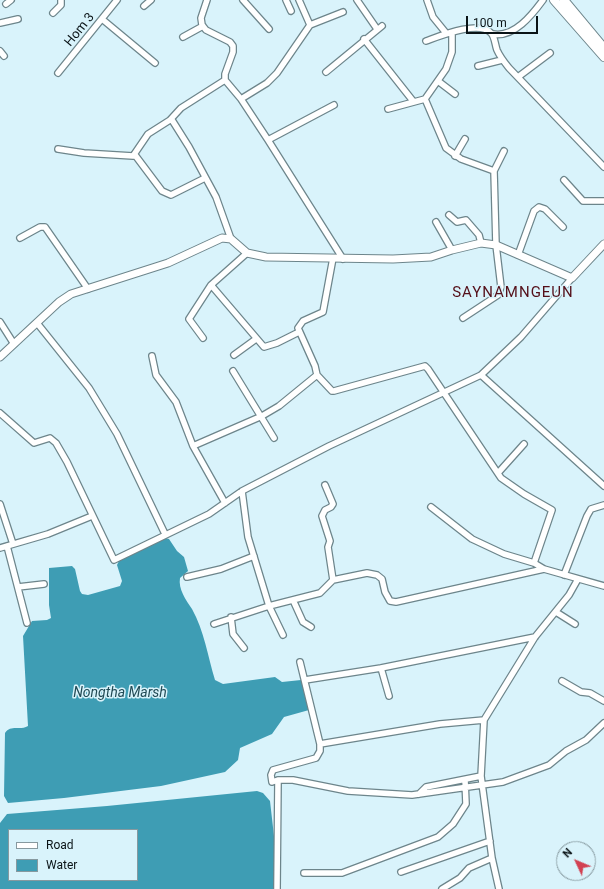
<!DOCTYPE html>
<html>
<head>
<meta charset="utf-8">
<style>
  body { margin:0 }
  #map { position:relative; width:604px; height:889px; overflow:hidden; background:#d9f3fb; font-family:Roboto,sans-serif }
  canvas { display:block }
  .legend { position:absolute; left:8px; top:829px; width:130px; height:52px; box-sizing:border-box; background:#d9f3fb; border:1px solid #86999f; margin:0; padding:5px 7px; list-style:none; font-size:12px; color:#0a1316 }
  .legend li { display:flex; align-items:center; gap:8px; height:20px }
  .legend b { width:20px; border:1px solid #86999f }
  .north { position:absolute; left:556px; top:841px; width:40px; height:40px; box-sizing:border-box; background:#d9f3fb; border:1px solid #86999f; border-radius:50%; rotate:314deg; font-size:11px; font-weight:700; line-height:16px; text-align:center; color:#0a1316 }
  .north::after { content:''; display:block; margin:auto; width:14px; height:18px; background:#d24152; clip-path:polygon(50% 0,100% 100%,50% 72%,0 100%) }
  .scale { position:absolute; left:466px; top:16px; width:72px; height:18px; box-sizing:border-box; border:2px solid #0a1316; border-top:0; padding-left:5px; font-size:12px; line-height:14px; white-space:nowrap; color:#0a1316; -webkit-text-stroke:3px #d9f3fb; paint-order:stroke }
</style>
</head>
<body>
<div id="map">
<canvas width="604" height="889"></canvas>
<ul class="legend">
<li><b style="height:5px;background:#fff"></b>Road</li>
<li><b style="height:11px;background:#3e9db4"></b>Water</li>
</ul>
<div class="north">N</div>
<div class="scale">100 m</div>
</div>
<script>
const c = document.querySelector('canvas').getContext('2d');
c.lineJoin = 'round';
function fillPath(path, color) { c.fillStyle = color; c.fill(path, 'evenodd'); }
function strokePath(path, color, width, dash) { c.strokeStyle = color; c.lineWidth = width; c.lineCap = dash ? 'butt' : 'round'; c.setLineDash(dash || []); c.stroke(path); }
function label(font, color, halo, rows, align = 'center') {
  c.font = font + ' Roboto,sans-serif'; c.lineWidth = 3; c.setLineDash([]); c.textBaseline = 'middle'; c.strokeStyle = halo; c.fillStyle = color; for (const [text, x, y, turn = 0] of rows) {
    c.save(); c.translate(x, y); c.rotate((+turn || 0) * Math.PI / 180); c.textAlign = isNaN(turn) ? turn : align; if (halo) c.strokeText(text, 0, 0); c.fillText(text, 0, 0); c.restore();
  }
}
fillPath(new Path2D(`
  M165 538 169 539 177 551 184 557 188 571 180 578C178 589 186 600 192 609 204 630 208 657 215 680L223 684 275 677 282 682 301 680 303 682 309 710 284 717 272 734 240 748 238 760 225 772 161 786 64 798 8 803 4 796 5 733C11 724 20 731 28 726L23 636 32 621 47 620 51 618 49 605V568L72 566 75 569 80 591 82 594 88 595 120 586 122 581 117 565 119 561Z
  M257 791 263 793 270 801 280 889H0V823L7 814 107 806ZM9 830H137V880H9Z`), '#3e9db4');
const minor = new Path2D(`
  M207 0 201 18 202 25 206 30 230 42 233 46V52L225 74V80L241 99 268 140 343 259
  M243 0 269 29
  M286 0 291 11
  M299 0 310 25
  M357 0 377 29
  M427 0 433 17 446 33
  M6 4 11 0
  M144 6 151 0
  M53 13 61 5V0
  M102 19 155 63
  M0 23 18 19
  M493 34C514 38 532 15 543 0
  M183 37 203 26
  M364 39 413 101
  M426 41C440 36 479 20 491 33 495 37 495 45 497 50 500 57 505 63 509 68L604 167
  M0 51 4 56
  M478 66 502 60
  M326 72 382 26
  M58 73 117 0
  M518 77 550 53
  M438 81 455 94
  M241 99 267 83 277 73 310 25 343 12
  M425 99 446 148 461 159 494 171
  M388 109 425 99 446 69 452 52V34
  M170 120 181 108 225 80
  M268 140 334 105
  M58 149 84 153 133 156 148 134 170 120H172L189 147 216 197 231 239
  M135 155 162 191 171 195 205 178
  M455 156 465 139
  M564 180 583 201H604
  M449 215 457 222 466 220 479 235 481 243
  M436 222 452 250
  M20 238 40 227H45L88 289
  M518 255 534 211 539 207 545 209 563 227
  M333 258 323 312 303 321 298 328 315 366 317 375 332 391H334L425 366 428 369 501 478 524 494 552 510 534 563
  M211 285 264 347 277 343 299 332
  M463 318 498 295 501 287 496 245 494 171 504 151
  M0 322 14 344
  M37 323 89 388 117 434 165 534
  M203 338 189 319 211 285 247 253
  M234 355 256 339
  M152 356 156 375 176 402 193 446 225 503
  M233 371 274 438
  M481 375 604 486
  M0 413 34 443 50 438 56 443 67 462 114 560 209 514 242 491 329 446 481 375 521 337 572 278
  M193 446 262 416 279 406 317 375
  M498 473 524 444
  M325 485 333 504 331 507 325 510 322 516 330 541 328 547 333 580
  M242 491 248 537 269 606 283 635
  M0 504 13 544
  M431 507 472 539 504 554 534 563 544 569 604 586
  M7 546 27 623
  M0 548 48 534 92 516
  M564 575 587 516 591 509 604 505
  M187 577 221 569 254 556
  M18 587 44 584
  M293 600 303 622 311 627
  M556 612 575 624
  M231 617 233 634 244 648
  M214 624 269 606 320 593 333 580 367 573 377 575 382 579 385 592 390 601 396 602 544 569
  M300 662 320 744V751L316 758 273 770 271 775 272 782 278 780H293L348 791 412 795 503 782 549 765 566 751 586 740 604 723
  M381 668 389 696
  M305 680 381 668 535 637
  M562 681 581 692 590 693 604 701
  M320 744 440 724 484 720
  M419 794 426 787 481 776
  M401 872 490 841
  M304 873H342L438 837 453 824 466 804 465 780
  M277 889 278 780
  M442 889 460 878 469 868 492 858
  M499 889 492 858 481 776 484 720 535 637 569 595 578 579`);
const tertiary = new Path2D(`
  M0 357 59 302 71 294 168 263 222 238 231 239 247 253 266 257 393 259 431 257 452 250 481 243 496 245 572 278 604 244`);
const secondary = new Path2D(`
  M554 0 604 57
  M564 0 604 48`);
strokePath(minor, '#6d858b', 8);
strokePath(tertiary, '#6d858b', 9);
strokePath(secondary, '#6d858b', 10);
strokePath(minor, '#fff', 5.5);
strokePath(tertiary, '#fff', 7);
strokePath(secondary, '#fff', 8);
label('13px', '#0a1316', '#d9f3fb', [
  ["Hom 3",80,30,-51]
]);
label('italic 14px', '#214a55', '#d9f3fb', [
  ["Nongtha Marsh",120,693]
]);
c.letterSpacing = '1px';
label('15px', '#540f19', '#d9f3fb', [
  ["SAYNAMNGEUN",513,293]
]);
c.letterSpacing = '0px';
</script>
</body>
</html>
